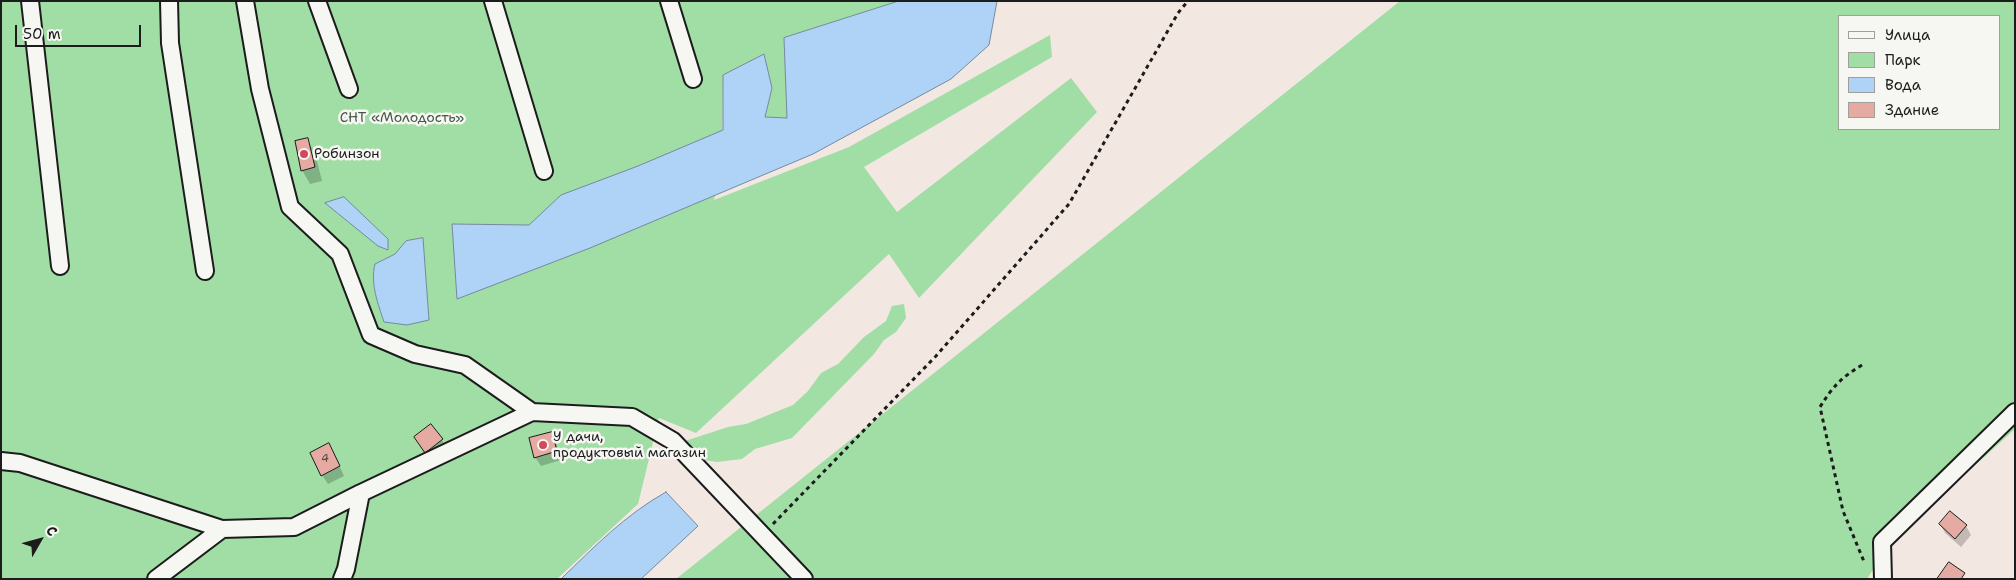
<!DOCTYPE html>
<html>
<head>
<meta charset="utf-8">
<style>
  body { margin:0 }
  #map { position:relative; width:2016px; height:580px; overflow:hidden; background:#f3e7e2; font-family:"Shantell Sans",sans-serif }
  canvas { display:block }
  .frame { position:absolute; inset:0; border:2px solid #1c1c1c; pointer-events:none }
  .legend { position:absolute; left:1838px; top:15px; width:162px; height:115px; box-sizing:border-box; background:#f6f6f2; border:1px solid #9f9f9c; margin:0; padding:6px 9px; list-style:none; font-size:15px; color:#1c1c1c }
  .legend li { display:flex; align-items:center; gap:10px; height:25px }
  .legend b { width:25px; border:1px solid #9f9f9c }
  .north { position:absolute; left:15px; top:515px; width:50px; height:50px; -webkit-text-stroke:4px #f6f6f2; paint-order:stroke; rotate:52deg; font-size:14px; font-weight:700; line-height:20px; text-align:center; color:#1c1c1c }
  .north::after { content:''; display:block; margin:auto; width:18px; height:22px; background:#1c1c1c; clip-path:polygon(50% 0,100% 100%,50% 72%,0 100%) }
  .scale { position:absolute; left:15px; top:25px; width:126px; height:22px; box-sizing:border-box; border:2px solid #1c1c1c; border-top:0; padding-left:6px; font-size:15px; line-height:18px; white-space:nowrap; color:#1c1c1c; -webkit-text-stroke:4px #f6f6f2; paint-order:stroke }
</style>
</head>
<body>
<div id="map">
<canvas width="2016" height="580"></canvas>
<div class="frame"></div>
<ul class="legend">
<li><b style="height:6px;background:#f6f6f2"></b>Улица</li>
<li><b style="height:14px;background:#a1dea5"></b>Парк</li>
<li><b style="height:14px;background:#aed3f7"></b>Вода</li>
<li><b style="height:14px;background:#e5aba3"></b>Здание</li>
</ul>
<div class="north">С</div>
<div class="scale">50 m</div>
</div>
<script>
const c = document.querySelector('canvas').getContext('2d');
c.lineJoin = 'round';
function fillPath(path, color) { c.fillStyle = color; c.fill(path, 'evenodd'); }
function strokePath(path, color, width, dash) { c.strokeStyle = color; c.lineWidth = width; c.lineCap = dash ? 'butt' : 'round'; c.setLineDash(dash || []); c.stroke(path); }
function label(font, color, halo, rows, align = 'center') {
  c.font = font + ' "Shantell Sans",sans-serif'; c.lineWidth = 5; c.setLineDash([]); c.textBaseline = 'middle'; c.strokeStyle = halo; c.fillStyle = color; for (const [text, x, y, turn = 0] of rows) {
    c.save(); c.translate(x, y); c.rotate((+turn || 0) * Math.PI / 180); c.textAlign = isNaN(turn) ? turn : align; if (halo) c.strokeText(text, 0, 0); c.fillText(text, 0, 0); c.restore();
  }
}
fillPath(new Path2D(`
  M1 1H899L784 38 788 118H764L772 88 723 75 722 165 714 200 849 147 1050 35 1052 57 864 167 897 212 1071 78 1097 112 919 298 889 254 696 433 659 418 638 504 557 579H1Z
  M1400 1H2015V429L1892 541 1867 579H676ZM1840 16H2000V129H1840Z
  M904 304 906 318 896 332 884 340 874 354 792 438 755 449 742 459 717 462 704 460 692 451 685 441 728 427 746 424 793 405 808 391 821 373 838 364 864 337 886 321 892 306Z`), '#a1dea5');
const water = new Path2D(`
  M899 1H997L989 45 951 79 813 154 590 248 457 299 452 224 529 225 561 195 638 166 723 130V75L764 54 772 88 765 117 787 118 784 38Z
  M344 197 388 239V250L378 246 325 203Z
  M423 238 429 320 407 325 384 322C378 304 370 283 375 264L395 254 406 241Z
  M666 492 698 526 641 579H561C594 547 625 515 666 492Z`);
fillPath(water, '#aed3f7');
strokePath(water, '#748a9f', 1);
fillPath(new Path2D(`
  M307 140 315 153 322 181 310 184 302 170Z
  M431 425 448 449 431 461 415 438Z
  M551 433 556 442 561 460 541 466 535 457Z
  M334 454 344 476 328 484 322 475Z
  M1940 524 1966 526 1971 535 1961 547 1945 533Z`), '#0003');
const building = new Path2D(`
  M308 138 315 167 301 171 295 141Z
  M431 424 443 439 425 453 414 437Z
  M552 432 557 451 534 458 529 438Z
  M329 443 340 466 321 476 310 453Z
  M1950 511 1967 525 1955 539 1939 524Z
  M1949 562 1965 573 1961 579H1937Z`);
fillPath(building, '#e5aba3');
strokePath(building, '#1c1c1c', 1);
const minor = new Path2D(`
  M30 1 60 266
  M169 1 170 43 205 271
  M245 1 260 89 290 207 340 254 371 335 415 354 465 365 532 412
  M317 1 349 89
  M493 1 544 171
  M669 1 693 79
  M1 461 20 463 222 529 294 527 361 493 532 412 632 417 673 441 804 579
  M156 579 222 529
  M342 579 346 569 361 493
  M1883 579 1882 542 2015 412`);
strokePath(minor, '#1c1c1c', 20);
strokePath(new Path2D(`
  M1862 365C1841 378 1833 386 1820 407L1843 511 1865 564
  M773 524 936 356 1069 204 1178 13 1188 1`), '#1c1c1c', 3, [4, 4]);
strokePath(minor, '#f6f6f2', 16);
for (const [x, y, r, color] of [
  [304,154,5,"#d1495b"],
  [543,445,5,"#d1495b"]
]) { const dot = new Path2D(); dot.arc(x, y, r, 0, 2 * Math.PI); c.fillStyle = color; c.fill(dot); strokePath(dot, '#f6f6f2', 2); }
label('11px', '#4e403e', null, [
  ["4",325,459]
]);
label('14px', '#445645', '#f6f6f2', [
  ["СНТ «Молодость»",402,118]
]);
label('14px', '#1c1c1c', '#f6f6f2', [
  ["Робинзон",314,154],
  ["У дачи,",553,437],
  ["продуктовый магазин",553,453]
], 'left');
</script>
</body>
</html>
